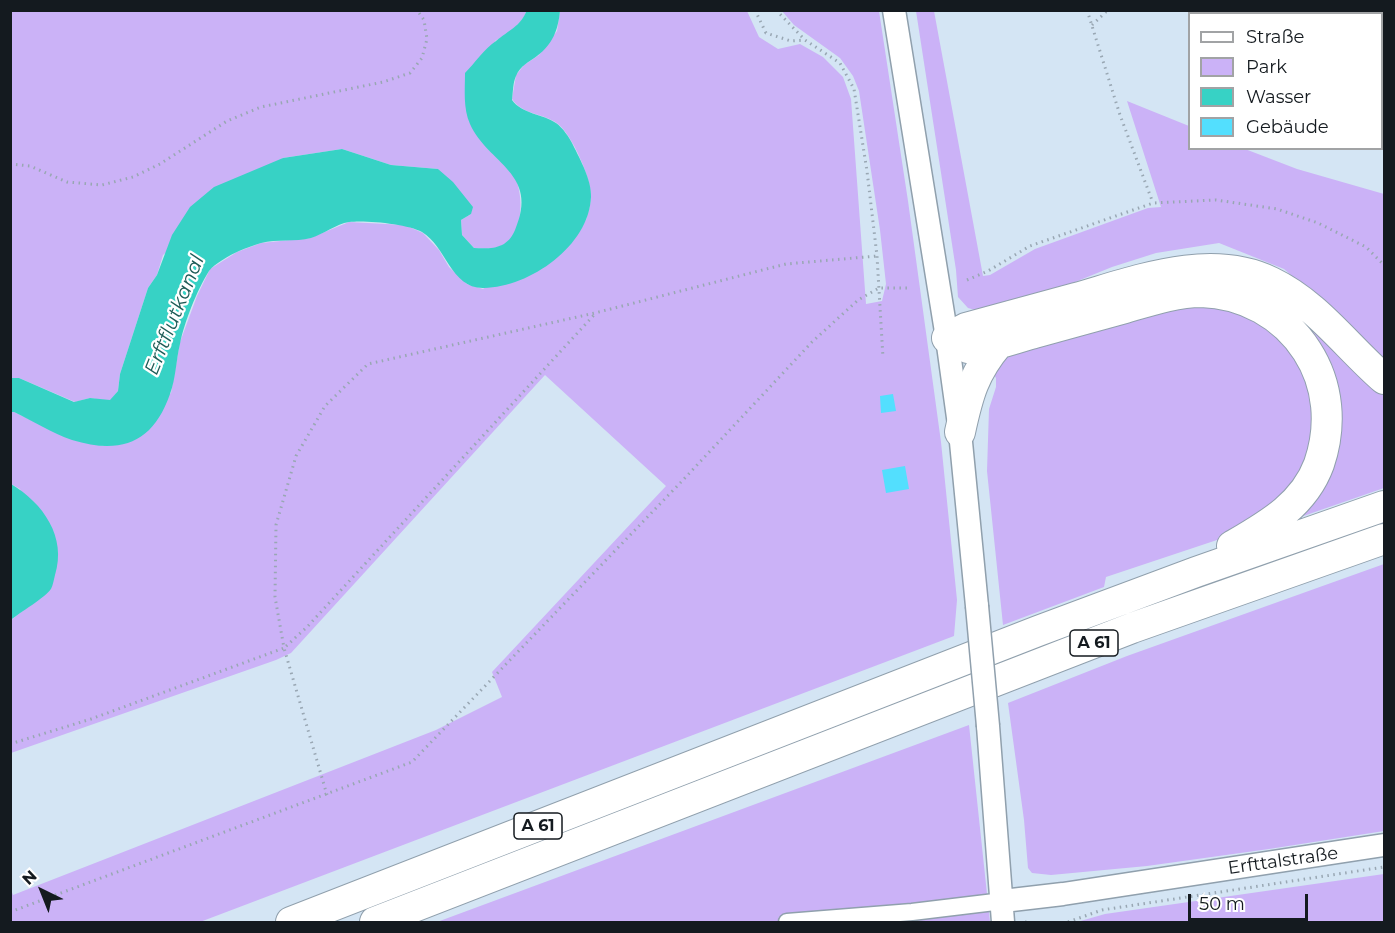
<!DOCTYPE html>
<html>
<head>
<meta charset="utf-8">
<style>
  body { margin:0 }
  #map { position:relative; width:1395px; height:933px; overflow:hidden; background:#d4e5f4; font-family:Montserrat,sans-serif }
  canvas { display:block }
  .frame { position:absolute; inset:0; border:12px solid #141a1f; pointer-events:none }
  .legend { position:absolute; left:1188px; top:12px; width:195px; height:138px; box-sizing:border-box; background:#fff; border:2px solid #a1a3a5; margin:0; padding:8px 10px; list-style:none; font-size:18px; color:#141a1f }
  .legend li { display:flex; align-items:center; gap:12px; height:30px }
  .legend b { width:30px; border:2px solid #a1a3a5 }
  .north { position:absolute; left:12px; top:861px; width:60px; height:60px; -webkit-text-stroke:4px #fff; paint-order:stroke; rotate:317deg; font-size:16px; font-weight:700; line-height:24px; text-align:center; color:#141a1f }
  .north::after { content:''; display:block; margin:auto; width:21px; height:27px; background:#141a1f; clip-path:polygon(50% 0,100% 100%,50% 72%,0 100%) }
  .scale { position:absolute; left:1188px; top:894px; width:120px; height:27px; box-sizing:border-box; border:3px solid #141a1f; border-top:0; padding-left:8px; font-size:18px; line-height:21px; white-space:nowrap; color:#141a1f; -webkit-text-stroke:4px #fff; paint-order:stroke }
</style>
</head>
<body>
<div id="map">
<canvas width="1395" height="933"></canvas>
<div class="frame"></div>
<ul class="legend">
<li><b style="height:8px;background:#fff"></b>Straße</li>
<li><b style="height:16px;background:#cbb2f7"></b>Park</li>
<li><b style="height:16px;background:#37d2c5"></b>Wasser</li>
<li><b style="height:16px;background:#53dffe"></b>Gebäude</li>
</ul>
<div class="north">N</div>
<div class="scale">50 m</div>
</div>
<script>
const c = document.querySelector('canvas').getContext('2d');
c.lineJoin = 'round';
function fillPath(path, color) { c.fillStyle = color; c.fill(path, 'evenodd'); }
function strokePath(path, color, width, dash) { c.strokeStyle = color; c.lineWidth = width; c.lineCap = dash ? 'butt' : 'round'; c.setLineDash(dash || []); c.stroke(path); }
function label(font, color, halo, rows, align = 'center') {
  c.font = font + ' Montserrat,sans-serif'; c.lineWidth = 4.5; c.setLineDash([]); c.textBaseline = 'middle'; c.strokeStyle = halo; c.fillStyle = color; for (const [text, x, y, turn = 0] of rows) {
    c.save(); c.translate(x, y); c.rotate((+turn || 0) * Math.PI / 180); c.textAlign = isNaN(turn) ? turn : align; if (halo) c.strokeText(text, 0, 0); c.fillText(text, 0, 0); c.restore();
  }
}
fillPath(new Path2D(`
  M11 11H527C520 26 510 32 495 41L485 145C494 154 508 164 514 175 523 191 524 229 509 241 499 250 487 249 474 248L462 235 461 220 471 214 438 169 391 165 342 149 283 158 163 255 157 275 148 288 120 374 118 391 110 401 90 398 75 402 19 378H11Z
  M560 11H747L759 37 778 49 800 44 823 57 843 77 851 99 866 304 882 301 886 284 880 230 859 91 853 76 840 58 794 25 782 11H879L908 201 941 442 957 600 954 636 200 922H11L10 887 13 895 436 730 502 697 492 672 666 486 545 375 291 653 276 660 11 753V620L51 589 20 489 11 484V412H14L71 439 103 446 171 393 180 342 197 296 210 269 237 252 261 243 310 238 349 222 405 225 423 233 439 250 449 267 467 284 483 289 586 220C588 212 591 204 591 196 591 178 572 135 558 124 544 113 522 115 512 99L516 75 524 65 539 55 557 31Z
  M916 11H934L983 276 990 275 1035 249 1148 208 1161 207 1127 101 1189 126 1190 148 1245 149 1297 169 1384 194V362L1322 302 1284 269 1219 243 1156 253 1112 267 1021 304 982 312 968 308 958 297 956 270Z
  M1273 291 1384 388V488L1289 521 1334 435 1270 306Z
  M1221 301 1280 331 1321 406 1300 483 1220 539 1106 577 1104 587 1003 625 987 471 989 409 996 387V378L989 367 1000 354 1158 306Z
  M1384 564V831L1269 849 1147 866 1051 875 1032 873 1028 868 1024 820 1008 703 1127 656Z
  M969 725 990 922H437Z
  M1384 874V922H1077L1105 914Z`), '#cbb2f7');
fillPath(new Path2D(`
  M527 10 560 11C558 30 553 44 537 56 529 62 520 66 516 76 513 82 513 92 512 100 522 114 543 114 556 123 562 127 570 138 573 145 580 159 592 181 591 197 589 246 530 287 484 288 451 289 446 246 422 232 408 224 366 220 349 222 336 224 324 234 311 238 295 242 277 239 261 243 254 245 246 248 239 251 230 255 214 264 209 271 197 290 184 323 180 344 176 360 176 378 170 394 153 443 121 455 72 440 52 433 33 421 14 412H11V378H19L74 402 90 398 110 400 118 391 120 374 148 288 157 275 172 235 190 207 214 187 283 158 342 149 391 165 438 169 453 182 473 207 471 214 461 220 462 235 474 248C492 249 507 249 515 230 540 173 488 164 470 124 463 108 465 90 465 73 475 63 484 49 496 41 509 30 520 27 527 10Z
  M11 484C43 503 67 537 55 575 54 579 53 585 51 589 46 597 19 613 11 620Z`), '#37d2c5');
fillPath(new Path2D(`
  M893 394 896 411 881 413 880 396Z
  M905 466 909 489 886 493 882 470Z`), '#53dffe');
const minor = new Path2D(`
  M787 922 912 912 1003 901`);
const secondary = new Path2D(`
  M894 10 947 338 960 432 977 606
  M988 726 1003 922
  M1003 901 1063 894 1384 845`);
const motorway = new Path2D(`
  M947 338C954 341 961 345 968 348 979 351 1020 337 1034 333 1064 325 1095 316 1125 308 1149 301 1176 292 1201 292 1244 293 1284 315 1307 351 1329 385 1332 426 1319 464 1304 505 1268 525 1232 546
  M947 338 966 328C1003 318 1039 308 1076 298 1136 281 1210 252 1271 282 1317 304 1347 347 1384 379
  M960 432C968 395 974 372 999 343
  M291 922 1038 631 1196 572 1384 506
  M375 922 1132 628 1384 539`);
strokePath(minor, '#90a0ad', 19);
strokePath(secondary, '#90a0ad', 25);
strokePath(motorway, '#90a0ad', 32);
strokePath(new Path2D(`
  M755 10 766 33 791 41 805 40
  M776 10 805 40 840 63 854 89 867 171 877 256 883 358
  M1087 10 1120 115 1153 203
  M1092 25 1108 10
  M10 164 30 166 67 182 102 185 133 177 160 164 227 121 261 107 383 82 410 73 422 58 427 39 424 20 417 10
  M967 280 988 271 1030 246 1153 203 1216 200 1277 209 1318 223 1366 247 1384 265
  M10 744 91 719 284 648 275 597 276 525 296 456 325 406 368 364 595 313 786 264 877 256
  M327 795 284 648 307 627 594 315
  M10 912 412 762 683 480 812 342 858 300 879 288H910
  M1025 922H1028
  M1068 922 1102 910 1384 867`), '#99a7b3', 3, [1.5, 4.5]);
strokePath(minor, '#fff', 16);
strokePath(secondary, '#fff', 22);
strokePath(motorway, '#fff', 30);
const secondaryBridge = new Path2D(`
  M977 606 988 726`);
strokePath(secondaryBridge, '#90a0ad', 25, []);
strokePath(secondaryBridge, '#fff', 22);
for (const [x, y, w] of [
  [1094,643,48],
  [538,826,48]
]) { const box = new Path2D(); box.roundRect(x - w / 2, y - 13, w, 26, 4.5); c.fillStyle = '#fff'; c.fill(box); strokePath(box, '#141a1f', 1.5); }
label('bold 16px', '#141a1f', null, [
  ["A 61",1094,643],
  ["A 61",538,826]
]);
label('18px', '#141a1f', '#fff', [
  ["Erfttalstraße",1283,861,-8]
]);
label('italic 20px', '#1f5c57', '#fff', [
  ["Erftflutkanal",175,315,-68]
]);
</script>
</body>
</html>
